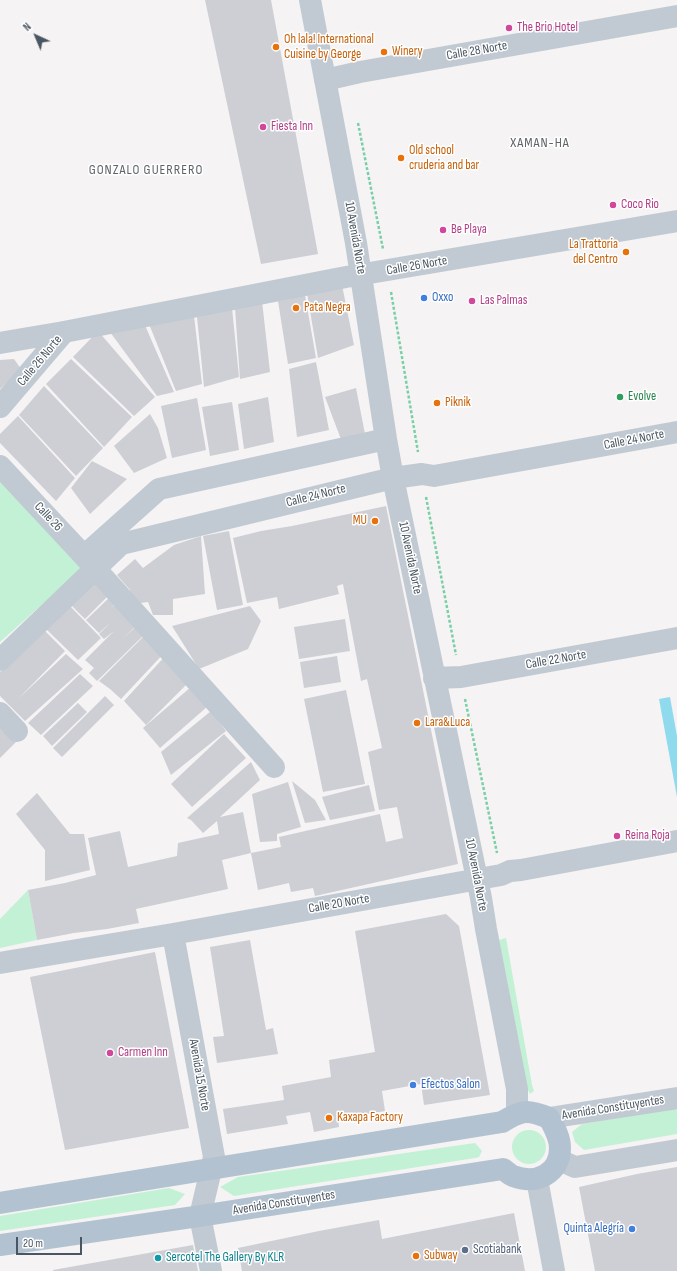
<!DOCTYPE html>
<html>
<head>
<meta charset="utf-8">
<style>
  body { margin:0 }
  #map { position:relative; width:677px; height:1271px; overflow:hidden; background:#f5f3f3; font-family:"Sofia Sans Condensed",sans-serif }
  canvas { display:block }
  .north { position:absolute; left:16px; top:16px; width:40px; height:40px; -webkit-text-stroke:3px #fff; paint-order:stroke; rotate:316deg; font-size:11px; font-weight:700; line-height:16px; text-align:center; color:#4a5661 }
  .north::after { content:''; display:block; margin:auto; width:14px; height:18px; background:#4a5661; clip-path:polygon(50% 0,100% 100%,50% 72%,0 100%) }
  .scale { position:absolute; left:16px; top:1237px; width:66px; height:18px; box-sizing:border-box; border:2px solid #4a5661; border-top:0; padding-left:5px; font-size:12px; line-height:14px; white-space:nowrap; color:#4a5661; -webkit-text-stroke:3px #fff; paint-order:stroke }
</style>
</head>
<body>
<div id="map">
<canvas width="677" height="1271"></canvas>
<div class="north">N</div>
<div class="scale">20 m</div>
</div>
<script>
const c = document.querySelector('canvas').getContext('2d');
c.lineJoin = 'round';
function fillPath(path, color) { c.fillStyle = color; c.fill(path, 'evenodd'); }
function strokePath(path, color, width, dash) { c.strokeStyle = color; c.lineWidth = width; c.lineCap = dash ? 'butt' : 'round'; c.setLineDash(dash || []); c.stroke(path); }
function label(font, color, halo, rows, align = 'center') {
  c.font = font + ' "Sofia Sans Condensed",sans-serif'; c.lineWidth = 3; c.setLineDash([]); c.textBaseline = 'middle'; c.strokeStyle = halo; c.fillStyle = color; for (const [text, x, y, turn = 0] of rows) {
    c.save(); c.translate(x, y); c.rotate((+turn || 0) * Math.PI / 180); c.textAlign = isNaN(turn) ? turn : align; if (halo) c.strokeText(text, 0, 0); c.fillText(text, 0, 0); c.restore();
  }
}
fillPath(new Path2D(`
  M0 479 83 568 0 642Z
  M28 890 37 940 0 948V919Z
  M506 938 532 1085 534 1091 530 1094 528 1090 499 940Z
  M677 1108V1134L584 1150 575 1142 572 1132 582 1124Z
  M512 1147a17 17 0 1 1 34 0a17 17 0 1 1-34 0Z
  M475 1143 482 1151 479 1157 475 1158 234 1196 220 1187 238 1177Z
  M169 1188 185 1194 175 1205 0 1231V1216Z`), '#c3f1d5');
fillPath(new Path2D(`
  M670 697 677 736V797L659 699Z`), '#90daee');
fillPath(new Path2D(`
  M205 0H271L318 254 261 264Z
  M342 285 354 345 318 358 307 293Z
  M305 295 316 358 288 364 278 301Z
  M262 301 270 372 240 379 235 308Z
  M232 308 239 377 204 387 197 317Z
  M194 316 202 384 176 391 149 324Z
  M144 323 174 392 157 396 110 332Z
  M98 331 155 397 134 416 73 357Z
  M14 359 21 369 0 389V360Z
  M71 359 132 417 104 447 46 384Z
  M316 362 329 430 297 437 289 369Z
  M44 386 103 448 76 476 19 415Z
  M356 388 365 434 342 442 325 397Z
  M268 397 274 442 244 449 238 404Z
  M197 398 206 450 172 458 161 406Z
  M232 402 239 450 210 456 202 407Z
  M150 414 158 428 167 458 134 473 114 446Z
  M18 416 75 478 56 501 0 443V434Z
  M92 461 127 479 90 514 71 488Z
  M386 506 458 864 315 896 313 888 291 892 289 883 258 890 251 853 281 847 279 837 380 814 386 842 403 838 397 807 379 810 368 752 382 748 367 679 361 681 343 584 337 586 339 594 279 609 277 597 247 603 233 538 261 531 292 526Z
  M229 531 243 605 217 610 203 536Z
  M201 536 205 594 173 599V615H153L148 602 132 604 130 590 117 575 135 559 143 568 174 545Z
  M99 578 113 591 85 619 70 604Z
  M113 594 119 600 111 608 119 601 140 622 122 639 140 623 148 631 97 681 89 673 94 668 85 660 114 631 104 639 99 634 111 622 99 633 86 620Z
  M69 605 101 638 78 660 46 629Z
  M250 606 261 621 248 649 199 669 172 626Z
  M345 619 350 651 299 659 294 627Z
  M44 630 65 651 19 698 66 654 83 669 25 721 0 696V672Z
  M148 632 166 651 121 699 110 689 99 681Z
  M167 654 192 679 146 725 124 701Z
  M337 656 341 682 304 688 300 662Z
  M80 674 93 686 41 735 28 723Z
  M191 687 208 706 160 748 143 728Z
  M346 690 365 784 323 792 304 699Z
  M105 696 114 705 62 757 53 748Z
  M78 703 87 712 52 746 43 736Z
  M211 711 226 731 171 775 161 752Z
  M0 729 16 742 0 758Z
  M224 734 246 758 192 807 171 784Z
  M251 762 260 780 220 817 243 812 251 853 222 860 228 889 136 909 139 923 107 929 74 933 37 940 28 890 65 883 96 875 88 838 120 831 128 867 177 856 178 843 219 834 217 821 203 833 191 820 187 818Z
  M292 781 315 800 326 820 305 823Z
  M288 782 301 827 277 834V841L260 842 252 794Z
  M369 785 375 811 330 820 322 797Z
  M37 793 70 834H84L90 870 45 881V850L16 814Z
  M446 914 459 926 490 1095 424 1105 421 1084 382 1091 385 1111 338 1119 339 1127 314 1132 310 1112 286 1116 288 1124 227 1134 223 1109 284 1100 282 1086 331 1077 329 1060 375 1052 355 931Z
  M250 940 266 1030 273 1028 278 1054 217 1063 213 1037 224 1036 210 947Z
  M155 952 189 1128 65 1150 30 977Z
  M677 1167V1271H595L579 1187 637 1174Z
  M514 1213 525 1271H242L238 1248 319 1231 379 1220 382 1239Z
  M193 1245 198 1271H53V1270Z`), '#cdcfd5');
strokePath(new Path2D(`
  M358 123 383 249
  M391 292 418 452
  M426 497 456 655
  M465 699 497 853`), '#7ad0a6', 2.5, [3, 2]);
strokePath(new Path2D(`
  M310 0 356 243 386 439 393 478 481 898 486 929 517 1089V1113
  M325 80 360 72 677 16
  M0 343 64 332 346 277 677 221
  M0 407 64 332
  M0 466 84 556 274 767
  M84 556 159 489 386 439
  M0 660 121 544 393 478 422 474 434 476 677 432
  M434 678 461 677 677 638
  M0 713 17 731
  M173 934 214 1157 200 1216 211 1271
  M0 963 173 934 501 875 510 871 521 870 677 841
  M549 1118 677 1098
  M559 1161 566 1163 575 1167 677 1150
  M537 1179 554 1271`), '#c1cad2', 22);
strokePath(new Path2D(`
  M0 1203 502 1122C522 1110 527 1109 549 1118 554 1127 560 1137 560 1148 560 1174 536 1185 513 1176 510 1175 506 1171 503 1169L200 1216 0 1245`), '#b3c2d1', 22);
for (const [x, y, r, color] of [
  [509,28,4,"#d1479c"],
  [276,47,4,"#e8710a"],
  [384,52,4,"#e8710a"],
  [263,127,4,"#d1479c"],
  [401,158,4,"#e8710a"],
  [613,205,4,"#d1479c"],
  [443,230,4,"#d1479c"],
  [626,252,4,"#e8710a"],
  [424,298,4,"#3f7fe0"],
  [472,301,4,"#d1479c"],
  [296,308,4,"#e8710a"],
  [620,397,4,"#2e9e5b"],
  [437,403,4,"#e8710a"],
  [375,521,4,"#e8710a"],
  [417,723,4,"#e8710a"],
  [617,836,4,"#d1479c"],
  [110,1053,4,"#d1479c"],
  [413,1085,4,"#3f7fe0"],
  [329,1118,4,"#e8710a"],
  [632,1229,4,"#3f7fe0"],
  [465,1250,4,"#5c6f8a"],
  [416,1256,4,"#e8710a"],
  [158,1258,4,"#0f9aa8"]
]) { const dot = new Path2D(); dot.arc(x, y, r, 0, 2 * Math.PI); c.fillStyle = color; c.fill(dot); strokePath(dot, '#fff', 1.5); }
label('13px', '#b23c85', '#fff', [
  ["The Brio Hotel",517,28],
  ["Fiesta Inn",271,127],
  ["Coco Rio",621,205],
  ["Be Playa",451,230],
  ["Las Palmas",480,301],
  ["Reina Roja",625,836],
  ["Carmen Inn",118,1053]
], 'left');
label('13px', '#c56008', '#fff', [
  ["Oh lala! International",284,40],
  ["Cuisine by George",284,55],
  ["Winery",392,52],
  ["Old school",409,151],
  ["cruderia and bar",409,166],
  ["La Trattoria",618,245,"right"],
  ["del Centro",618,260,"right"],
  ["Pata Negra",304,308],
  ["Piknik",445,403],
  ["MU",367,521,"right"],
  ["Lara&Luca",425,723],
  ["Kaxapa Factory",337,1118],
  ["Subway",424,1256]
], 'left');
label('13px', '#4a5661', '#fff', [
  ["Calle 28 Norte",477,51,-10],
  ["10 Avenida Norte",355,238,80],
  ["Calle 26 Norte",417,266,-10],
  ["Calle 26 Norte",40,361,-50],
  ["Calle 24 Norte",634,440,-11],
  ["Calle 24 Norte",316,496,-14],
  ["Calle 26",48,517,47],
  ["10 Avenida Norte",410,558,78],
  ["Calle 22 Norte",556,660,-10],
  ["10 Avenida Norte",476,875,79],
  ["Calle 20 Norte",339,904,-10],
  ["Avenida 15 Norte",199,1075,80],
  ["Avenida Constituyentes",613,1108,-9],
  ["Avenida Constituyentes",284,1203,-9]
]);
label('13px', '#366cbe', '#fff', [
  ["Oxxo",432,298],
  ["Efectos Salon",421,1085],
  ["Quinta Alegría",624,1229,"right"]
], 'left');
label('13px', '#27864d', '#fff', [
  ["Evolve",628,397]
], 'left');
label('13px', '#4e5e75', '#fff', [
  ["Scotiabank",473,1250]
], 'left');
label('13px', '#0d838f', '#fff', [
  ["Sercotel The Gallery By KLR",166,1258]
], 'left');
c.letterSpacing = '1px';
label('14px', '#5f6368', '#fff', [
  ["XAMAN-HA",540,143],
  ["GONZALO GUERRERO",146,170]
]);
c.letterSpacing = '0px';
</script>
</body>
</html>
